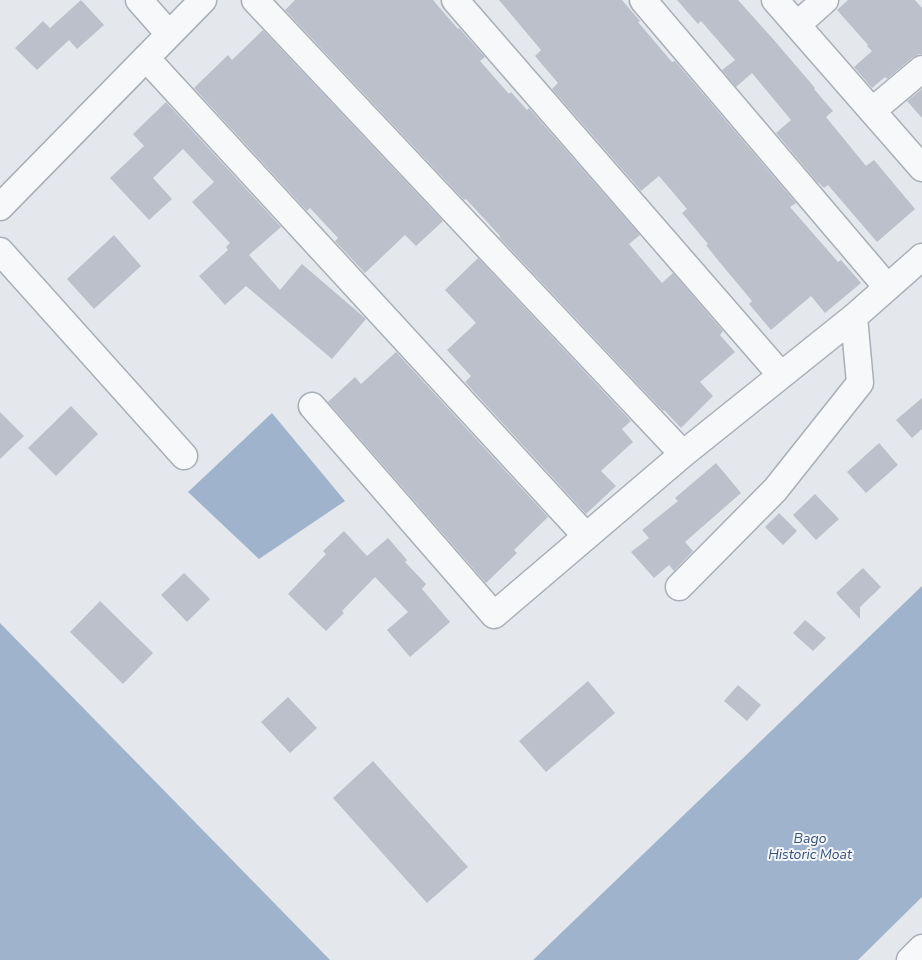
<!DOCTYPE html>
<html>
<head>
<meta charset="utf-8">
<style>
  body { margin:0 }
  canvas { display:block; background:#e4e7ec }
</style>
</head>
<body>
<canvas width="922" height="960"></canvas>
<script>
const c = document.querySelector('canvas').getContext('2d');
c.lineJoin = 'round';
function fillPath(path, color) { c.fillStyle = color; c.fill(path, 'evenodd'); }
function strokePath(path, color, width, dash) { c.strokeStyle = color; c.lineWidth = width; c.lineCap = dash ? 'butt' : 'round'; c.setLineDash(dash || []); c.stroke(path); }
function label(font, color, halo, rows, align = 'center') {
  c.font = font + ' "Nunito Sans",sans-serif'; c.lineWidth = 4; c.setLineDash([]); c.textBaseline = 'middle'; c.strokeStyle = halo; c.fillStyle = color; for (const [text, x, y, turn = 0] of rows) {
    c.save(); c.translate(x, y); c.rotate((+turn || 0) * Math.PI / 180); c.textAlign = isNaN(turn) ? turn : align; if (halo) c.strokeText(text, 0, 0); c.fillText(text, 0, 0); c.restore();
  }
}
fillPath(new Path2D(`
  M272 413 345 501 259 559 188 492Z
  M922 586V897L858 960H533Z
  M0 623 330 960H0Z`), '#9fb4cc');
fillPath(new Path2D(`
  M81 0 104 25 77 49 69 40 37 70 15 48 43 21 50 28Z
  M295 0H433L458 29 459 28 485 57 480 61 509 94 511 92 527 110 529 108 640 235 629 244 662 283 673 273 723 331 720 335 735 352 700 382 713 396 681 428 664 410 663 411 499 237 500 236 466 199 464 200 285 10Z
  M499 0H622L640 21 638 22 672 62 675 61 796 203 790 207 838 262 841 260 861 283 825 313 811 296 771 330 749 304 752 301 717 259 706 245 708 244 682 213 687 209 659 176 641 191 552 89 558 83 535 56 541 50Z
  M677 0H738L773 39 815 88 814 89 833 111 826 117 866 166 874 160 915 209 877 242 828 185 824 188 819 183H818L776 133 791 120 752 73 736 87 722 70 735 60 701 21 698 24Z
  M848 0H915L922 8V54H919L912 58 887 79 885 77 872 88 854 67 872 51 867 46 868 45 837 10Z
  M263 30 443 221 416 246 405 235 365 273 335 241 338 238 310 208 307 211 194 88 228 55 232 60Z
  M922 89V118L907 101Z
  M166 102 281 227 249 255 280 290 302 264 366 319 332 359 246 286 225 305 199 276 228 250 226 247 230 243 192 202 214 182 183 149 153 178 172 199 149 220 110 178 144 146 133 134Z
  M114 235 141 266 94 309 67 279Z
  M478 258 631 421 622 429 633 442 601 471 616 486 586 514 465 382 471 376 447 350 476 323 445 290Z
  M396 352 548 517 514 550 517 553 486 583 328 402 355 377 361 384Z
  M922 398V429L912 438 896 420Z
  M71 406 98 434 56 476 28 448Z
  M0 412 24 436 0 459Z
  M879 443 898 465 866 493 847 472Z
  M716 463 741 493 685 542 693 551 674 571 669 565 654 578 631 552 649 538 642 530 678 501 675 498Z
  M815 494 839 519 816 540 793 515Z
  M779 513 797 531 783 545 765 527Z
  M344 531 367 556 388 538 407 560 405 562 426 584 422 589 450 622 410 657 387 630 408 612 375 577 342 611 344 613 326 631 288 594 326 554 323 551Z
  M863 568 881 587 860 607V619L836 593Z
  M184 573 210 599 187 622 161 595Z
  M100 601 153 653 123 684 70 632Z
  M805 620 826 638 813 651 793 633Z
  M588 681 615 713 546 772 519 741Z
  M738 685 761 705 747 721 724 701Z
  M288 697 317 728 290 753 261 722Z
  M373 761 468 867 427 903 333 798Z`), '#bbc0ca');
const minor = new Path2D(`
  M139 0 169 34
  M255 0 683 454
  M455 0 781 375
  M643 0 887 287
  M775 0 922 168
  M797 25 825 0
  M146 58 586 536
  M872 111 922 69
  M0 207 203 0
  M0 251 184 456
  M312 406 494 615 683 454 854 317 922 257
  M679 587 775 490 860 383 854 317
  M910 960 922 948`);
strokePath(minor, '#a9aeb7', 29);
strokePath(minor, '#f7f8fa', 26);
label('italic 14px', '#34527a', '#f4f6f9', [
  ["Bago",810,840],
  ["Historic Moat",810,856]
]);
</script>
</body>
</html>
